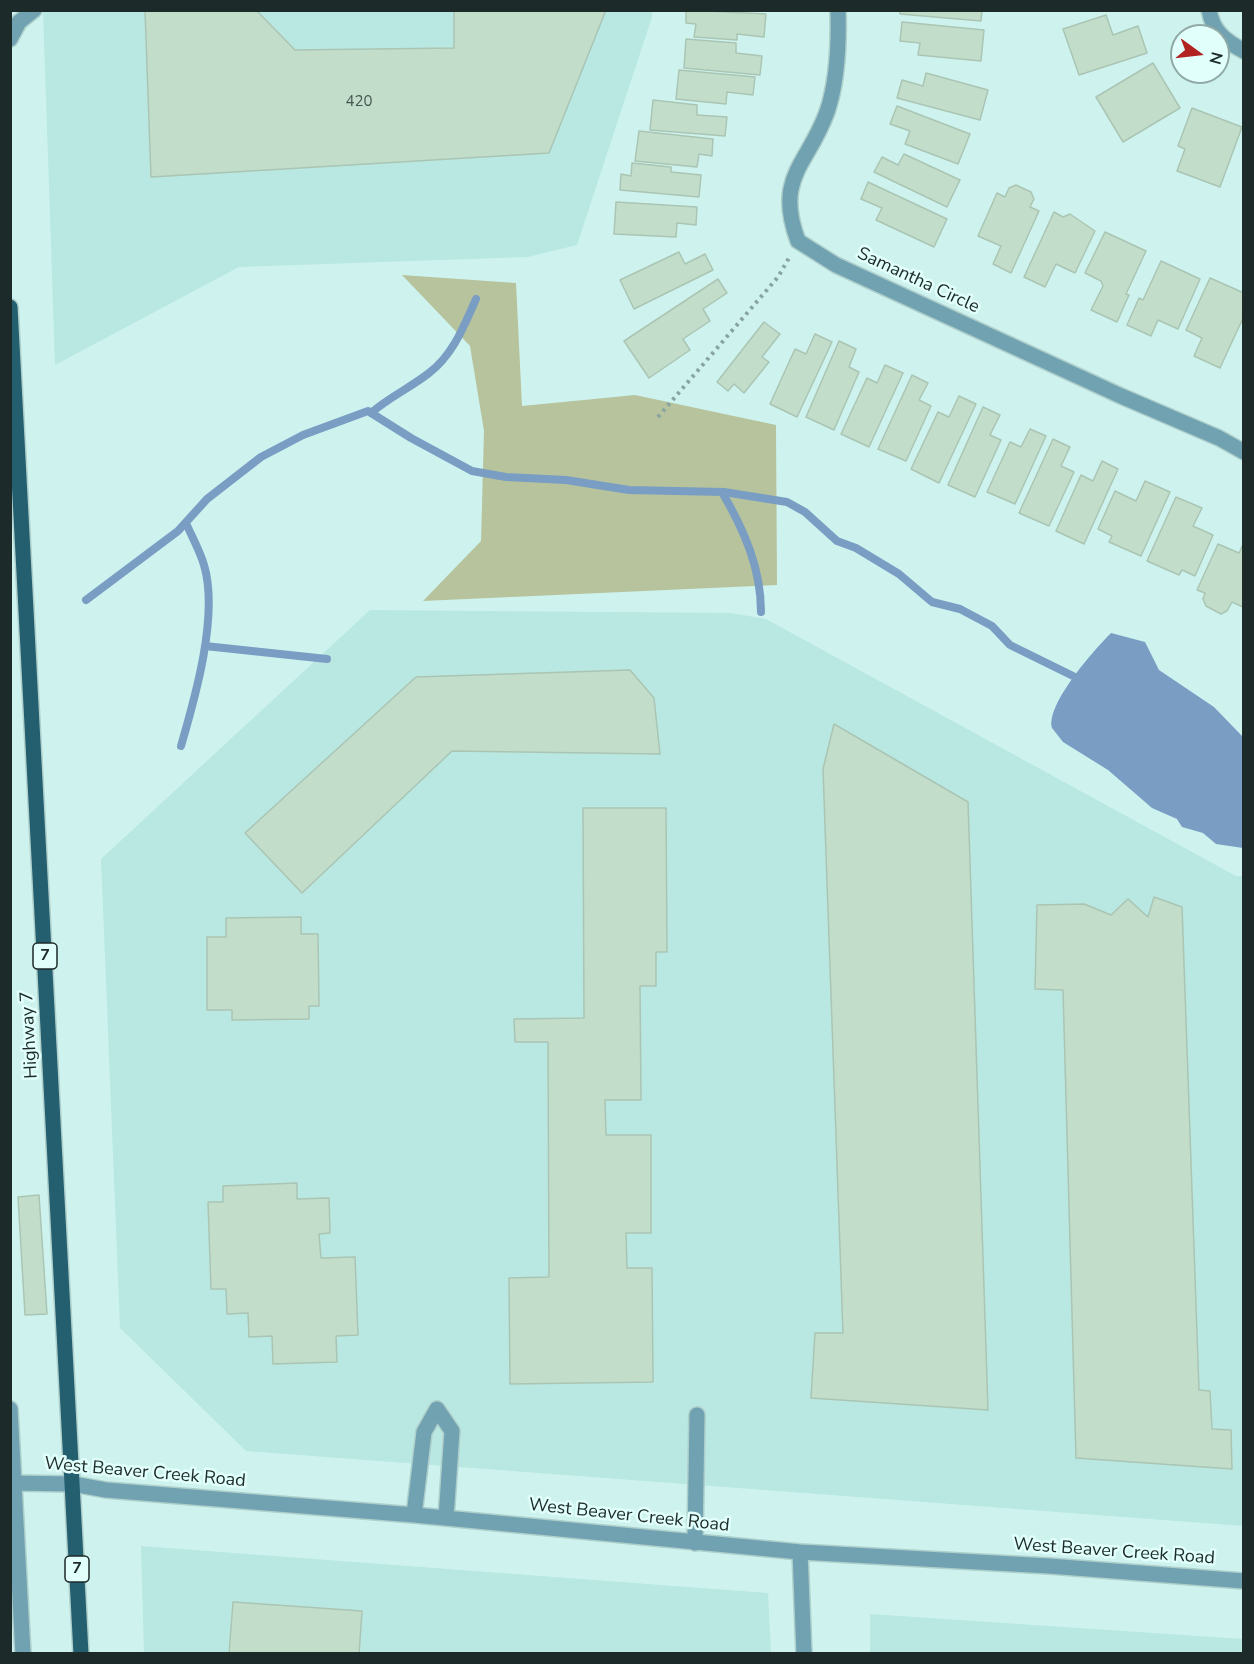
<!DOCTYPE html>
<html>
<head>
<meta charset="utf-8">
<style>
  body { margin:0 }
  #map { position:relative; width:1254px; height:1664px; overflow:hidden; background:#cef3ef; font-family:"Nunito Sans",sans-serif }
  canvas { display:block }
  .frame { position:absolute; inset:0; border:12px solid #1c2a29; pointer-events:none }
  .north { position:absolute; left:1170px; top:24px; width:60px; height:60px; box-sizing:border-box; background:#e1fffb; border:2px solid #92aaa7; border-radius:50%; rotate:105deg; font-size:16px; font-weight:700; line-height:24px; text-align:center; color:#1c2a29 }
  .north::after { content:''; display:block; margin:auto; width:21px; height:27px; background:#b22220; clip-path:polygon(50% 0,100% 100%,50% 72%,0 100%) }
</style>
</head>
<body>
<div id="map">
<canvas width="1254" height="1664"></canvas>
<div class="frame"></div>
<div class="north">N</div>
</div>
<script>
const c = document.querySelector('canvas').getContext('2d');
c.lineJoin = 'round';
function fillPath(path, color) { c.fillStyle = color; c.fill(path, 'evenodd'); }
function strokePath(path, color, width, dash) { c.strokeStyle = color; c.lineWidth = width; c.lineCap = dash ? 'butt' : 'round'; c.setLineDash(dash || []); c.stroke(path); }
function label(font, color, halo, rows, align = 'center') {
  c.font = font + ' "Nunito Sans",sans-serif'; c.lineWidth = 5; c.setLineDash([]); c.textBaseline = 'middle'; c.strokeStyle = halo; c.fillStyle = color; for (const [text, x, y, turn = 0] of rows) {
    c.save(); c.translate(x, y); c.rotate((+turn || 0) * Math.PI / 180); c.textAlign = isNaN(turn) ? turn : align; if (halo) c.strokeText(text, 0, 0); c.fillText(text, 0, 0); c.restore();
  }
}
fillPath(new Path2D(`
  M652 10V17L577 245 528 257 239 267 55 365 43 11Z
  M370 610 731 613 766 619 1236 876H1243V1526L246 1451 120 1328 101 859Z
  M141 1546 768 1593 771 1653H144Z
  M870 1614 1243 1639V1653H870Z`), '#b9e7e1');
fillPath(new Path2D(`
  M402 275 516 283 522 406 635 395 776 425 777 585 423 601 481 541 484 431 470 346Z`), '#b6c39d');
fillPath(new Path2D(`
  M1111 633 1145 642 1159 670 1214 707 1243 737V848L1216 844 1203 833 1182 827 1177 819 1152 808 1108 770 1063 742 1052 728C1046 704 1094 650 1111 633Z`), '#7a9dc3');
strokePath(new Path2D(`
  M371 413C389 397 410 388 429 373 453 355 464 326 476 299
  M722 492C744 530 761 568 761 612
  M86 600 178 531 207 499 261 457 303 435 368 411 411 438 472 471 506 477 566 480 629 490 724 492 787 502 805 512 837 541 856 548 899 574 932 602 960 609 992 626 1010 645 1073 676
  M205 646 327 659
  M181 746C195 698 219 615 204 565 200 551 192 537 186 523`), '#7a9dc3', 8);
const building = new Path2D(`
  M145 10H256L295 50 454 48V10H606L549 153 151 177Z
  M686 10 766 14 764 37 737 34V40L694 37 696 24 686 23Z
  M900 10H982L981 21 900 14Z
  M1106 15 1113 35 1138 26 1147 53 1079 75 1063 29Z
  M902 22 984 30 981 61 918 55 920 43 900 41Z
  M686 39 736 43V53L762 56 760 75 684 68Z
  M1153 63 1180 108 1123 142 1096 97Z
  M679 70 755 77 753 95 727 92 726 104 676 99Z
  M926 73 988 90 980 120 897 98 902 80 923 86Z
  M653 100 697 105V115L727 117 725 136 650 130Z
  M897 106 970 134 958 164 905 144 910 131 890 124Z
  M1192 108 1242 127 1220 187 1177 171 1185 149 1178 146Z
  M639 131 713 139 712 156 699 154 697 167 635 161Z
  M904 154 960 180 947 207 874 172 882 157 898 165Z
  M632 163 671 167V172L701 175 699 197 620 190 621 174 631 176Z
  M868 182 947 219 934 247 876 220 882 208 861 199Z
  M1016 185 1031 192 1034 199 1030 207 1039 211 1011 273 993 264 1001 246 978 236 997 193 1005 197 1009 188Z
  M616 202 697 207 696 225 677 223 676 237 614 234Z
  M1054 212 1063 217 1070 214 1095 231 1075 273 1056 264 1045 287 1024 277Z
  M1105 232 1146 251 1126 294 1129 295 1117 322 1091 310 1103 286 1101 281 1085 273Z
  M679 252 685 264 705 254 713 270 634 309 620 280Z
  M1161 261 1200 279 1178 329 1158 320 1151 336 1127 325 1139 298 1143 300Z
  M1210 278 1244 293V316L1220 368 1194 356 1202 338 1186 330Z
  M718 279 727 293 703 309 710 321 683 339 690 350 649 378 624 341Z
  M764 322 780 334 762 357 769 362 744 393 734 384 728 391 717 382Z
  M815 334 832 342 797 417 770 404 795 349 806 354Z
  M839 341 856 349 849 367 859 372 834 430 806 417Z
  M885 365 903 373 869 447 841 434 867 378 877 383Z
  M912 375 928 383 919 400 931 406 906 461 878 449Z
  M959 396 976 404 939 483 911 469 938 412 949 417Z
  M983 407 1000 415 990 435 1001 440 975 497 948 485Z
  M1030 429 1046 436 1015 504 987 492 1010 442 1021 447Z
  M1053 439 1070 447 1061 466 1074 472 1049 526 1019 513Z
  M1102 461 1118 469 1084 544 1056 531 1081 475 1093 481Z
  M1145 481 1170 492 1141 556 1109 542 1112 536 1098 529 1115 491 1136 501Z
  M1176 497 1202 508 1193 526 1213 535 1195 576 1182 570 1179 575 1147 561Z
  M1244 542V605L1243 607 1232 602 1227 611 1221 614 1206 606 1203 599 1205 593 1197 590 1218 544 1239 553Z
  M630 670 654 698 660 754 452 751 302 893 245 833 416 677Z
  M834 724 968 802 988 1410 811 1398 815 1333H843L823 769Z
  M583 808H666L667 952H656V986H640L641 1100H605L606 1135H651V1233H626L627 1268H652L653 1382 510 1384 509 1278 549 1277 548 1042H515L514 1019 584 1018Z
  M1154 897 1182 907 1199 1390 1210 1391 1212 1429 1231 1430 1232 1469 1076 1458 1063 990 1035 989 1037 905 1084 904 1111 915 1128 899 1148 917Z
  M301 917V934H318L319 1006H309V1019L232 1020V1010H207V937H226V918Z
  M297 1183V1199L329 1198 330 1233 319 1234 321 1258 355 1257 358 1335 336 1336 337 1362 273 1364 272 1336 249 1337 248 1313 227 1314 226 1289H211L208 1202H223V1186Z
  M39 1195 47 1314 25 1315 18 1197Z
  M233 1602 362 1611 359 1654H229Z`);
fillPath(building, '#c2decb');
strokePath(building, '#aac5b3', 1.5);
const minor = new Path2D(`
  M838 10C839 43 838 80 827 112 808 165 774 177 798 241L836 265 1121 396 1219 438 1244 452
  M1209 10C1213 32 1225 41 1244 51
  M10 39 19 22 34 10
  M10 1409 23 1654
  M10 1483 73 1484 106 1490 414 1515 800 1552 1049 1566 1244 1581
  M414 1515 424 1432 437 1409 452 1431 446 1518
  M695 1543 697 1415
  M800 1552 804 1654`);
const major = new Path2D(`
  M10 307 81 1654`);
strokePath(minor, '#aecfcb', 18);
strokePath(major, '#aecfcb', 18);
strokePath(new Path2D(`
  M658 417 778 277 789 258`), '#88a4a1', 4, [3, 4.5]);
strokePath(minor, '#70a2b1', 15);
strokePath(major, '#245f6f', 15);
label('15px', '#465752', null, [
  ["420",359,102]
]);
for (const [x, y, w] of [
  [45,956,24],
  [77,1569,24]
]) { const box = new Path2D(); box.roundRect(x - w / 2, y - 13, w, 26, 4.5); c.fillStyle = '#e1fffb'; c.fill(box); strokePath(box, '#1c2a29', 1.5); }
label('bold 16px', '#1c2a29', null, [
  ["7",45,956],
  ["7",77,1569]
]);
label('18px', '#1c2a29', '#e1fffb', [
  ["Samantha Circle",918,281,25],
  ["Highway 7",30,1035,-93],
  ["West Beaver Creek Road",145,1473,5],
  ["West Beaver Creek Road",629,1516,6],
  ["West Beaver Creek Road",1114,1552,4]
]);
</script>
</body>
</html>
